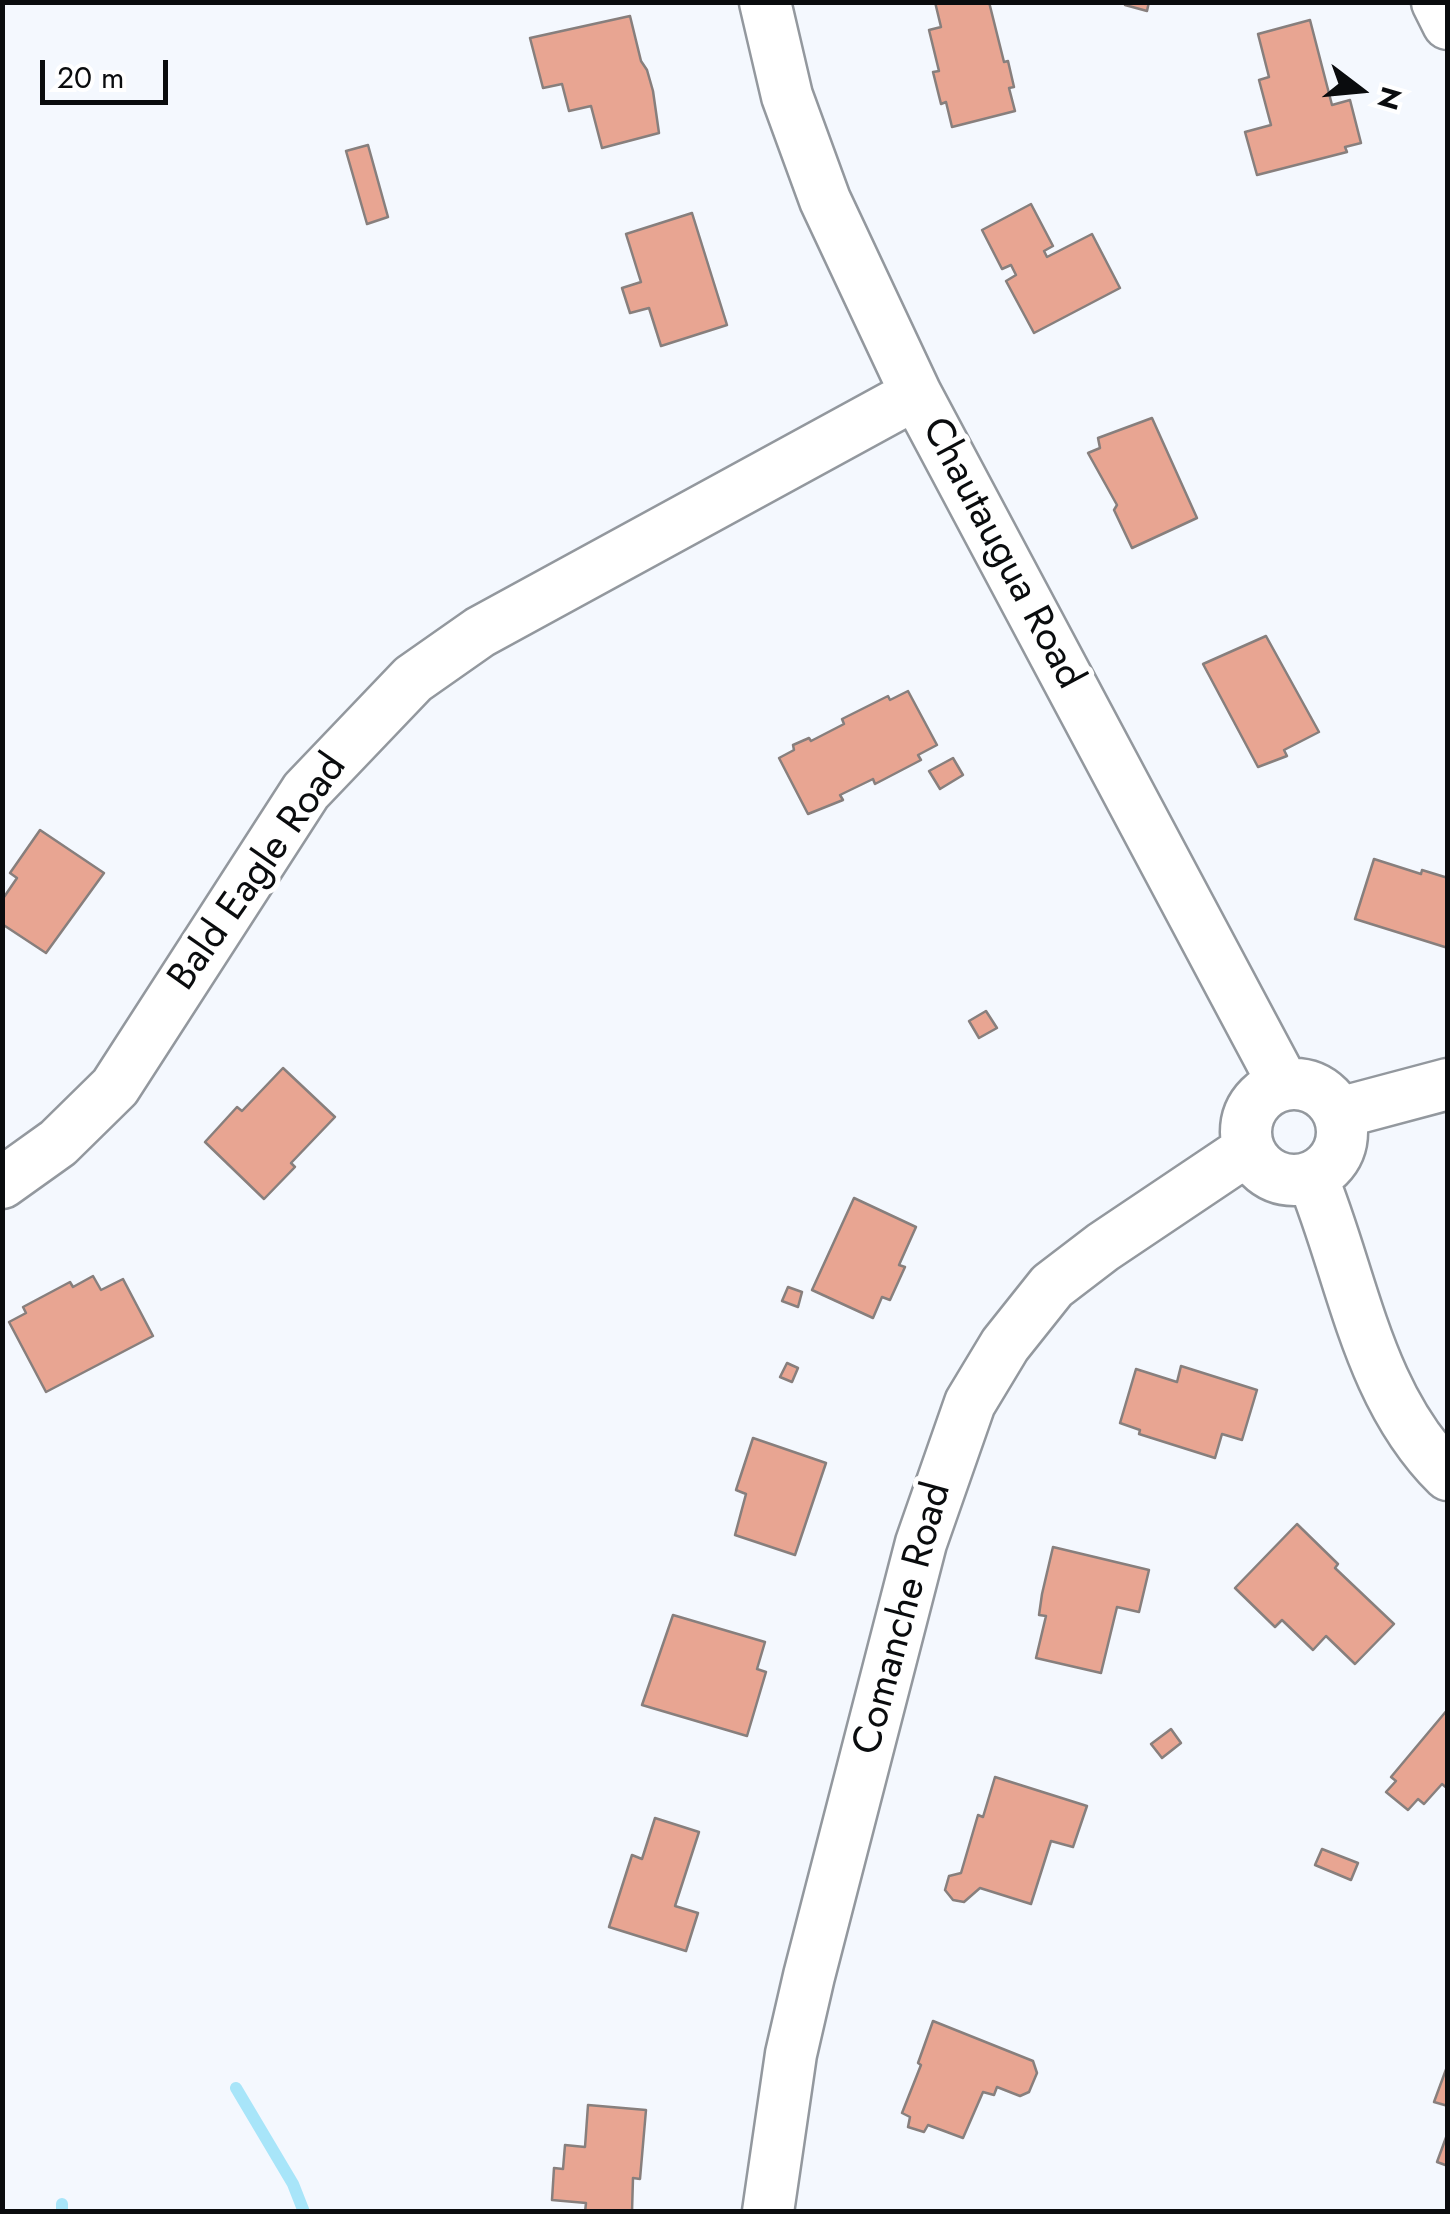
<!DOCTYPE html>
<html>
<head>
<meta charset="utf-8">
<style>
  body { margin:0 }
  #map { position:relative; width:1450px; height:2214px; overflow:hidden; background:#f4f8fe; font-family:Jost,sans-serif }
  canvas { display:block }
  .frame { position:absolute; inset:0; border:5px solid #0a0c0e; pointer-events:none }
  .north { position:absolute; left:1310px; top:40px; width:100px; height:100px; -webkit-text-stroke:8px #fff; paint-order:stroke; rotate:106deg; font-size:28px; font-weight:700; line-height:40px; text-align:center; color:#0a0c0e }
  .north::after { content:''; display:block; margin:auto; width:35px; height:45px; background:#0a0c0e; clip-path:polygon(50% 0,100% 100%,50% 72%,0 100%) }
  .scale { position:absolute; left:40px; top:60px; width:128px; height:45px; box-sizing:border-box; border:5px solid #0a0c0e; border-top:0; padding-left:12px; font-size:30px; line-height:35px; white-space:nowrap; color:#0a0c0e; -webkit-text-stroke:8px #fff; paint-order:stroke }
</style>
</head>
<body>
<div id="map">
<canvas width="1450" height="2214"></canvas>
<div class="frame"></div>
<div class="north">N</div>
<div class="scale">20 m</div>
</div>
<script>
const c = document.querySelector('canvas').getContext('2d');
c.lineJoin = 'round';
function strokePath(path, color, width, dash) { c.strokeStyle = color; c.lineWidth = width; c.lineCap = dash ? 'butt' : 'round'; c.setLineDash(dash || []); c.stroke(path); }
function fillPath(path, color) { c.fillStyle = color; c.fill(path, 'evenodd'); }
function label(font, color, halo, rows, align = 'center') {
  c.font = font + ' Jost,sans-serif'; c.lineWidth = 10; c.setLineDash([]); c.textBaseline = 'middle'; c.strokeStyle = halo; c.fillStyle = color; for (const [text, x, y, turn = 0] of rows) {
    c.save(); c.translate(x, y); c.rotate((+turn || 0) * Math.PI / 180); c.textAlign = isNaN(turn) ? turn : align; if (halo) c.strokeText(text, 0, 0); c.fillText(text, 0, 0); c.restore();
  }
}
strokePath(new Path2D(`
  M236 2088 293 2184 304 2212
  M62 2204V2212`), '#a8e5f9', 12);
const building = new Path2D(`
  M935 2H989L1004 62 1008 61 1014 87 1009 88 1015 111 952 127 946 102 941 104 933 72 939 71 929 30 941 27Z
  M1125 2H1149L1147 11 1125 5Z
  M630 16 641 61 647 70 653 91 659 133 602 148 591 106 569 111 562 84 543 88 530 38Z
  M1310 20 1332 105 1350 100 1361 143 1345 147 1347 152 1257 175 1245 132 1271 125 1259 80 1269 77 1258 34Z
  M368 145 388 217 367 224 346 151Z
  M1031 204 1053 246 1044 251 1047 257 1092 234 1120 288 1034 333 1006 281 1016 275 1011 265 1002 269 982 230Z
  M692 213 727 325 661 346 649 308 630 313 622 288 641 282 626 234Z
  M1152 418 1197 518 1132 548 1114 510 1117 505 1088 453 1100 448 1098 438Z
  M1266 636 1319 732 1284 750 1287 756 1258 767 1203 664Z
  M908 691 937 745 918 755 921 760 875 784 873 779 840 795 843 800 808 814 779 758 794 750 793 745 809 738 811 741 844 724 842 719 888 696 890 700Z
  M953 758 963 775 940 789 929 771Z
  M40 830 104 873 46 953 2 924V900L17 878 10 873Z
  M1374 859 1421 874 1422 870 1448 878V948L1355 919Z
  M986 1011 997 1028 979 1038 969 1021Z
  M283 1068 335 1117 291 1163 295 1167 264 1199 205 1142 237 1107 242 1111Z
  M854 1198 916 1227 899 1265 905 1267 890 1300 882 1297 873 1318 812 1290Z
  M93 1276 101 1290 123 1279 153 1336 46 1392 9 1322 26 1313 23 1307 70 1282 73 1287Z
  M788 1287 802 1292 798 1307 782 1301Z
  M787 1363 798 1368 792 1382 780 1377Z
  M1181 1366 1257 1390 1242 1440 1222 1434 1215 1458 1139 1434 1140 1430 1120 1423 1136 1369 1177 1382Z
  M753 1438 826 1463 795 1555 735 1535 746 1494 736 1490Z
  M1297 1524 1338 1564 1335 1568 1394 1624 1355 1664 1326 1636 1313 1650 1282 1620 1275 1627 1235 1588Z
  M1053 1547 1149 1570 1139 1612 1117 1607 1101 1673 1036 1658 1046 1616 1039 1615 1042 1594Z
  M673 1615 765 1642 757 1669 766 1672 747 1736 642 1705Z
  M1448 1709V1789L1442 1784 1424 1804 1418 1799 1408 1810 1386 1792 1396 1781 1391 1777Z
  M1171 1729 1181 1743 1162 1758 1151 1744Z
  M995 1777 1087 1806 1073 1847 1051 1841 1031 1904 980 1888 964 1902 953 1900 945 1890 949 1876 961 1873 978 1815 983 1817Z
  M655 1818 699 1832 675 1906 698 1913 686 1951 609 1927 632 1855 642 1859Z
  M1322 1849 1358 1863 1351 1880 1315 1865Z
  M933 2021 1033 2061 1037 2073 1029 2092 1020 2096 997 2087 994 2095 983 2092 963 2138 928 2125 924 2132 908 2127 910 2117 902 2113 921 2065 918 2063Z
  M1448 2064V2106L1434 2102Z
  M588 2105 646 2110 640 2179 633 2178 632 2212H585L586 2203 552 2200 554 2168 563 2169 565 2145 585 2147Z
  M1448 2132V2166L1437 2162Z`);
fillPath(building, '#e8a592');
strokePath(building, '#877f7d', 2.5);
const minor = new Path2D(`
  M765 2 787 96 825 200 916 394 1284 1085
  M1437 2 1448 24
  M1246 1132a48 48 0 1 1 96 0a48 48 0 1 1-96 0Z
  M1339 1113 1448 1084
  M1312 1177C1353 1277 1367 1395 1448 1475
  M2 1183 58 1143 115 1087 306 791 413 679 480 632 916 394
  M768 2212 791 2054 809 1976 921 1543 970 1403 1005 1345 1052 1286 1103 1247 1249 1149`);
strokePath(minor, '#93989e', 55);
strokePath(minor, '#fff', 50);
label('40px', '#0a0c0e', '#fff', [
  ["Chautaugua Road",1001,554,62],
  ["Bald Eagle Road",259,873,-55],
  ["Comanche Road",904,1619,-75]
]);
</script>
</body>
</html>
